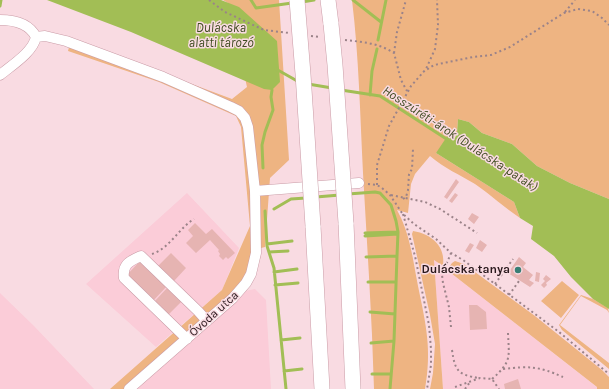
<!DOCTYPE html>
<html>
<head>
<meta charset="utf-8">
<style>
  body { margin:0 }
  canvas { display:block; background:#f9dbe2 }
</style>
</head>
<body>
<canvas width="609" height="389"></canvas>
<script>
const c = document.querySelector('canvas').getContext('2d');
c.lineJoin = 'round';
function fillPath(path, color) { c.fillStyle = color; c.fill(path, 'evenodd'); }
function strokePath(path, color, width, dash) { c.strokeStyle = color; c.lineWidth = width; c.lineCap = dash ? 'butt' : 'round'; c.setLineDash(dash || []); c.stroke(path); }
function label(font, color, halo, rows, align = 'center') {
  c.font = font + ' Karla,sans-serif'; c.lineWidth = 3; c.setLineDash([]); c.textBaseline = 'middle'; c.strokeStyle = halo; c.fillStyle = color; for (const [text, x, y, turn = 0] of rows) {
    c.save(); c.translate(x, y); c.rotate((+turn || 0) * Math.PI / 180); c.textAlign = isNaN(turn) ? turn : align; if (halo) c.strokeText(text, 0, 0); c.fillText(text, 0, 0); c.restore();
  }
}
fillPath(new Path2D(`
  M187 193 239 248 222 290 156 347 86 284Z
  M434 260 598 388 597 389H443Z
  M255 289 266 300 271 389H136L245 291Z
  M0 293 34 326 94 389H0Z`), '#fbccd8');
fillPath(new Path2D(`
  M223 0H279L289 160 270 178 265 247 261 248 260 259 254 277 136 389H110L222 290 250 226 241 127 236 116 159 82 68 51 71 39 232 99 247 87 228 3Z
  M352 0H609V199L570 183 537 166 512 144 482 133 469 122 458 119 457 133 454 138 436 153 514 202 520 218C505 208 491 195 475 184 460 175 444 168 430 156L415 174 411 184 408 213 397 210C410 233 413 260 418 286 426 325 432 349 425 389H374C372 317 367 245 363 173 360 115 359 58 352 0Z
  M413 231C432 234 446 247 443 266L434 260 443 389H430L433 373 435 344 430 315 412 234Z
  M455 261 464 264 535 316 602 370 609 377V389H597V387L447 270 452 263Z
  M562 281 579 295 561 318 541 301Z
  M581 295 593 299 608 308 609 313 607 310 581 296 560 325 609 363V369L562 330 559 325Z`), '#eeb482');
fillPath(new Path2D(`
  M47 0H221L239 7 277 41 280 82 272 90 264 89 131 32Z
  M458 119 469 122 482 133 512 144 537 166 570 183 609 199V309L593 299 571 277 554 256 531 239 533 226 520 218 514 202 436 153 448 135 455 138 457 133Z`), '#a2be55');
strokePath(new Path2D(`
  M251 0 256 8 292 3
  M353 0 381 22
  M302 2 314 0
  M0 6 1 0
  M378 40 386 0
  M276 69 299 82
  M308 84 332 88
  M341 90 380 96 448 140
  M370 95 372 71 377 49
  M263 168 262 145 265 132 273 110 271 97 272 90
  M348 194 375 192 380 193 391 205 396 221 398 232 397 256 394 341 390 389
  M316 197 340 195
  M274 209 291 199 306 198
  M265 211 267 246 274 268 286 389
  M365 233 397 232
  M365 236 398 234
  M267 244 292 241
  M269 252 288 251
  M366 257 397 256
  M274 272 297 269
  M368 282H395
  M275 285 298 283
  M370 312 395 314
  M281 340 300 338
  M371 343 394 341
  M284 371 302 369
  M372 374H391`), '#a2be55', 3);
fillPath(new Path2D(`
  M456 179 459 182 447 199 444 197Z
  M455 193 458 195 452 203 449 201Z
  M472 213 479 217 474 224 468 219Z
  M195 223 206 234 212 229 235 253 228 259 226 257 223 260 219 256 220 254 218 251 219 250 210 240 196 253 186 243 193 236 188 230Z
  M480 240 487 245 482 252 476 248Z
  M470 243 474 245 469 253 465 251Z
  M171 253 186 268 174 281 158 266Z
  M519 257 526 263 523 267 533 275 529 280 534 283 530 287 508 273Z
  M141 260 168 285 152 302 125 277Z
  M536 272 540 273 539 282 535 281Z
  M546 275 551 279 546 283 547 285 544 288 541 285 545 281 543 279Z
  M168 287 182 301 168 315 154 302Z
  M469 305H477L486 312 487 329 470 330Z
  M518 379 521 389H505L504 384Z`), '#e6b4b2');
const minor = new Path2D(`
  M0 20C14 20 29 23 36 37
  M36 37 45 36 66 41 163 77 231 107 239 111 245 118 248 127 255 191 256 253 251 274 246 283 233 298 129 389
  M0 75C12 65 33 52 36 37
  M255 191 359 183
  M187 339 124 278C122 264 130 261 141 256L198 311 207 321`);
const highway = new Path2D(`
  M328 0 331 24
  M346 223 353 389
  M313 226 322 389`);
strokePath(minor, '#ca9ca7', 11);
strokePath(highway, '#ca9ca7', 16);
strokePath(new Path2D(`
  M209 0 225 12 264 30 289 33
  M565 12 575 0
  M311 36 320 37
  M345 40C362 42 379 43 394 53L401 80 407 91
  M394 53 397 32 406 0
  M423 72 434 65 473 57 491 55 510 47 564 13 578 9 592 11 602 18 609 25
  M368 184 377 185 382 188 390 195 402 213 414 224 436 239 451 253 463 260 559 332 609 374
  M377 185V165L389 126 411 86 426 69 435 49 438 25 437 0
  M391 195 425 202 440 209 477 233
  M403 199 406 197 408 190 409 174 412 169 413 149
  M403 214 415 256 429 325 431 349V365L427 389
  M152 254C169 249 179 228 194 219
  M495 284 513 259
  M509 295 519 281
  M451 327 449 307 443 283 442 275 451 253
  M452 350C455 371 458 375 479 378
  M503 369C530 366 538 366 563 377
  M492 379C512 361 509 358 508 333
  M455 387 480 378 492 379 499 389
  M465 389 470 382`), '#9b8389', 2, [2, 3]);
strokePath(minor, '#fff', 10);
strokePath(highway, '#fff', 15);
const highwayBridge = new Path2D(`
  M297 0 303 74 313 226
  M331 24 335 65 346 223`);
strokePath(highwayBridge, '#ca9ca7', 16, []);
strokePath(highwayBridge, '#fff', 15);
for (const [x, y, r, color] of [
  [518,270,4,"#397e74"]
]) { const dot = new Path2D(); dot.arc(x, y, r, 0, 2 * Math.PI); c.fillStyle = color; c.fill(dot); strokePath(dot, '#f9dbe2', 1.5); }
label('bold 12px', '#29181c', '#f9dbe2', [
  ["Dulácska tanya",510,270]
], 'right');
label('12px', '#29181c', '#f9dbe2', [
  ["Óvoda utca",214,314,-42]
]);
label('italic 13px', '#404c21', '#f9dbe2', [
  ["Dulácska",221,28],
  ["alatti tározó",221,43],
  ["Hosszúréti-árok (Dulácska-patak)",460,139,33]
]);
</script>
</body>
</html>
